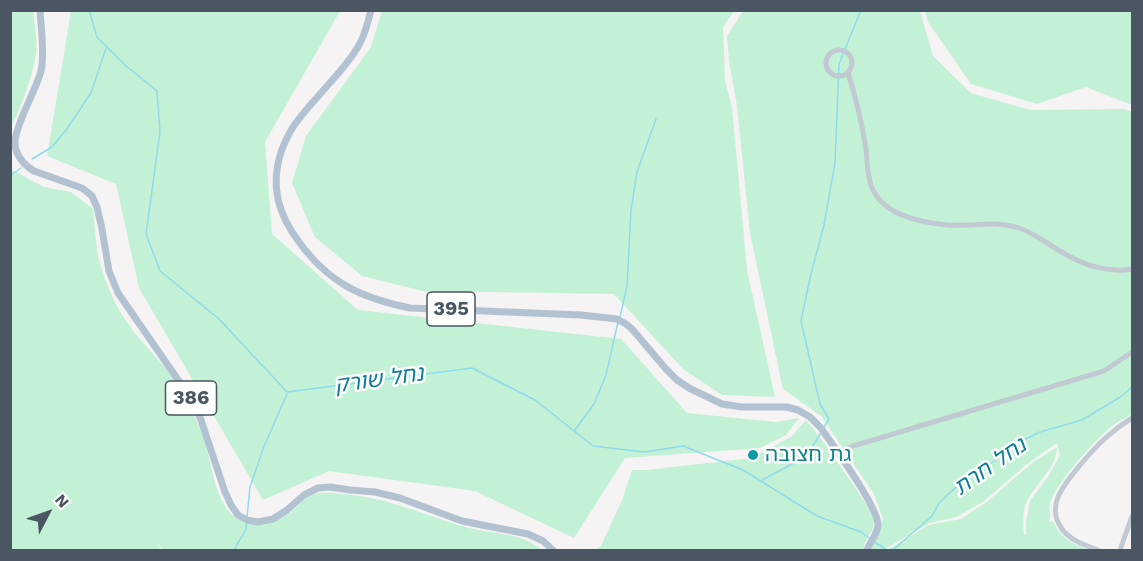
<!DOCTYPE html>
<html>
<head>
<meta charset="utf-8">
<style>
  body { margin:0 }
  #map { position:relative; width:1143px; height:561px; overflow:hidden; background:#f5f3f3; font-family:"Work Sans",sans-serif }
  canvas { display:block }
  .frame { position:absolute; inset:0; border:12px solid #4a5661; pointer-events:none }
  .north { position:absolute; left:18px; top:483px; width:60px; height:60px; -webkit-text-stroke:4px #fff; paint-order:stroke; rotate:49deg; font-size:16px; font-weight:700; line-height:24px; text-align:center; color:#4a5661 }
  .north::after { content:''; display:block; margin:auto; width:21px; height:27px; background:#4a5661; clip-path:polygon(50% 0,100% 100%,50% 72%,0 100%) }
</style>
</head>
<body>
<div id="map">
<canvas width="1143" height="561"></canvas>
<div class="frame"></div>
<div class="north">N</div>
</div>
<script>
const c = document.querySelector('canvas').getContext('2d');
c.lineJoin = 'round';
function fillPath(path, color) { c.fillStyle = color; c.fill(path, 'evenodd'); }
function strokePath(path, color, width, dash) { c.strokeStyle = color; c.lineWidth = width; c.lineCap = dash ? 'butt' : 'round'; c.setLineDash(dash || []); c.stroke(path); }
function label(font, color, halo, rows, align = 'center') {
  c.font = font + ' "Work Sans","Noto Sans Hebrew",sans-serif'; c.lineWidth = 5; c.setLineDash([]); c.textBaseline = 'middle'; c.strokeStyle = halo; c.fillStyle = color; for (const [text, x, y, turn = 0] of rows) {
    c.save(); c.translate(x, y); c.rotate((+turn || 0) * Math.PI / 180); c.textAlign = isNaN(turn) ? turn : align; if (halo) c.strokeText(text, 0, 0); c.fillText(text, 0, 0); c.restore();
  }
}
fillPath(new Path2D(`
  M11 10 33 11C34 24 38 41 36 54 35 68 19 115 11 126Z
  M71 11H340L265 142 272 234 358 310 621 339 687 413 776 422 799 418 786 435 760 448 625 458 574 538 475 491 329 471 263 500 139 288 116 184 47 156Z
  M382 11H734L723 27 725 81 732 107 747 270 775 397 722 395 683 369 614 294 423 291 362 276 315 237 292 183 306 136 371 47Z
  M743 11H920L933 56 971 93 1030 110 1125 109 1132 112V414C1126 418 1118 421 1112 426 1096 438 1054 485 1050 504 1048 510 1052 515 1049 522L1053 521C1062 541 1071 542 1090 550H887L929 525 961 519 988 501 1032 463 1057 447C1057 468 1036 483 1027 501 1022 510 1023 525 1024 535L1026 534V521L1030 501 1048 477 1060 455 1057 443 1027 464 983 502 956 517 930 523 883 550H872L871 547 878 535 883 519 874 494 821 416 783 389 750 233 737 106 729 60 727 36Z
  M925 11H1132V105L1086 87 1037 104 971 84 928 22Z
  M10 169 44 187 71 192 93 209C95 225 95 243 99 259 104 280 116 308 129 325 140 341 155 355 167 370 176 383 186 399 193 413 196 421 201 429 204 438 213 465 214 514 247 523 259 526 279 521 290 513 298 506 304 497 315 494 323 492 334 493 342 494 388 497 426 516 469 528 493 534 523 533 542 550H164L157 543 162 550H11Z
  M806 420C825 443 841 467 858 492 862 499 873 512 874 520 875 531 863 540 864 550H594L601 546 622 500 632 470H647L752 458 791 437Z`), '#c3f1d5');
strokePath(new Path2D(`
  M89 10 97 37 125 65 157 91 160 132 146 234 160 271 219 319 287 392 472 368 535 400 593 446 645 452 683 446 743 470 817 516 861 532 869 538
  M32 159 52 147 67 129 91 93 106 48
  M10 176 21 168
  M620 317 627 286 631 210 637 172 656 119
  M824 427 829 419 820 404 801 321 810 278 824 225 835 163 839 64 861 10
  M575 430 594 404 606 375 618 322
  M762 480 807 456 820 434
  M247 517 250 487 263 449 287 394
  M873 541 887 550
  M234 550 246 529 247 521
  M893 550 932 516 939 503 955 488 989 465 1015 444 1040 432 1082 420 1122 396 1132 387`), '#90daee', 1.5);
strokePath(new Path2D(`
  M826 63a13 13 0 1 1 26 0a13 13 0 1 1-26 0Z
  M848 73C856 98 862 123 866 149 867 161 867 173 871 185 881 215 919 222 947 225 971 227 997 220 1019 228 1037 234 1051 247 1067 255 1086 266 1111 273 1132 269
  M838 453 853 446 1104 371 1132 352
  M1098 550C1084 545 1067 539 1060 526 1046 503 1067 481 1081 464 1097 445 1111 431 1132 418
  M1120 550 1132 516`), '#c1cad2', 5);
strokePath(new Path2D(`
  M40 10C41 27 45 56 41 71 35 93 17 121 15 141 14 154 24 165 34 171L82 188 92 196 97 207 102 229 109 271 118 293 192 400 201 420 225 492 231 505 238 515 247 520 258 522 273 519 287 510 304 495 318 488 330 487 350 490 375 492 400 498 462 521 528 534 543 541 553 550
  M371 10C368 22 365 35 359 45 351 59 339 73 328 85 316 99 303 112 293 127 288 135 284 144 281 152 270 186 278 214 299 242 329 283 361 298 410 308L581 315 617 319 626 324 632 329 666 369 677 380 689 388 722 404 742 407H786L798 410 810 417 820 427C833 445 878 507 878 525 877 536 870 541 867 550`), '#b3c2d1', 7);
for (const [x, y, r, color] of [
  [753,455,6,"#0f9aa8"]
]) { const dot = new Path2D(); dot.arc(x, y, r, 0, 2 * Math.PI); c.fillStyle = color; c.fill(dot); strokePath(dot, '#fff', 2); }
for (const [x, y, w] of [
  [451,309,48],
  [191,398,51]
]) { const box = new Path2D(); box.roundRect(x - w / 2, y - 17, w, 34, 4.5); c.fillStyle = '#fff'; c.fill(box); strokePath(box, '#4a5661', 1.5); }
label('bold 20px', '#4a5661', null, [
  ["395",451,309],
  ["386",191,398]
]);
label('21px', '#0d838f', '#fff', [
  ["גת חצובה",765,455]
], 'left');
label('italic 22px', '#0c7c9b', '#fff', [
  ["נחל שורק",379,380,-8],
  ["נחל חרת",990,467,-35]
]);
</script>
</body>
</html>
